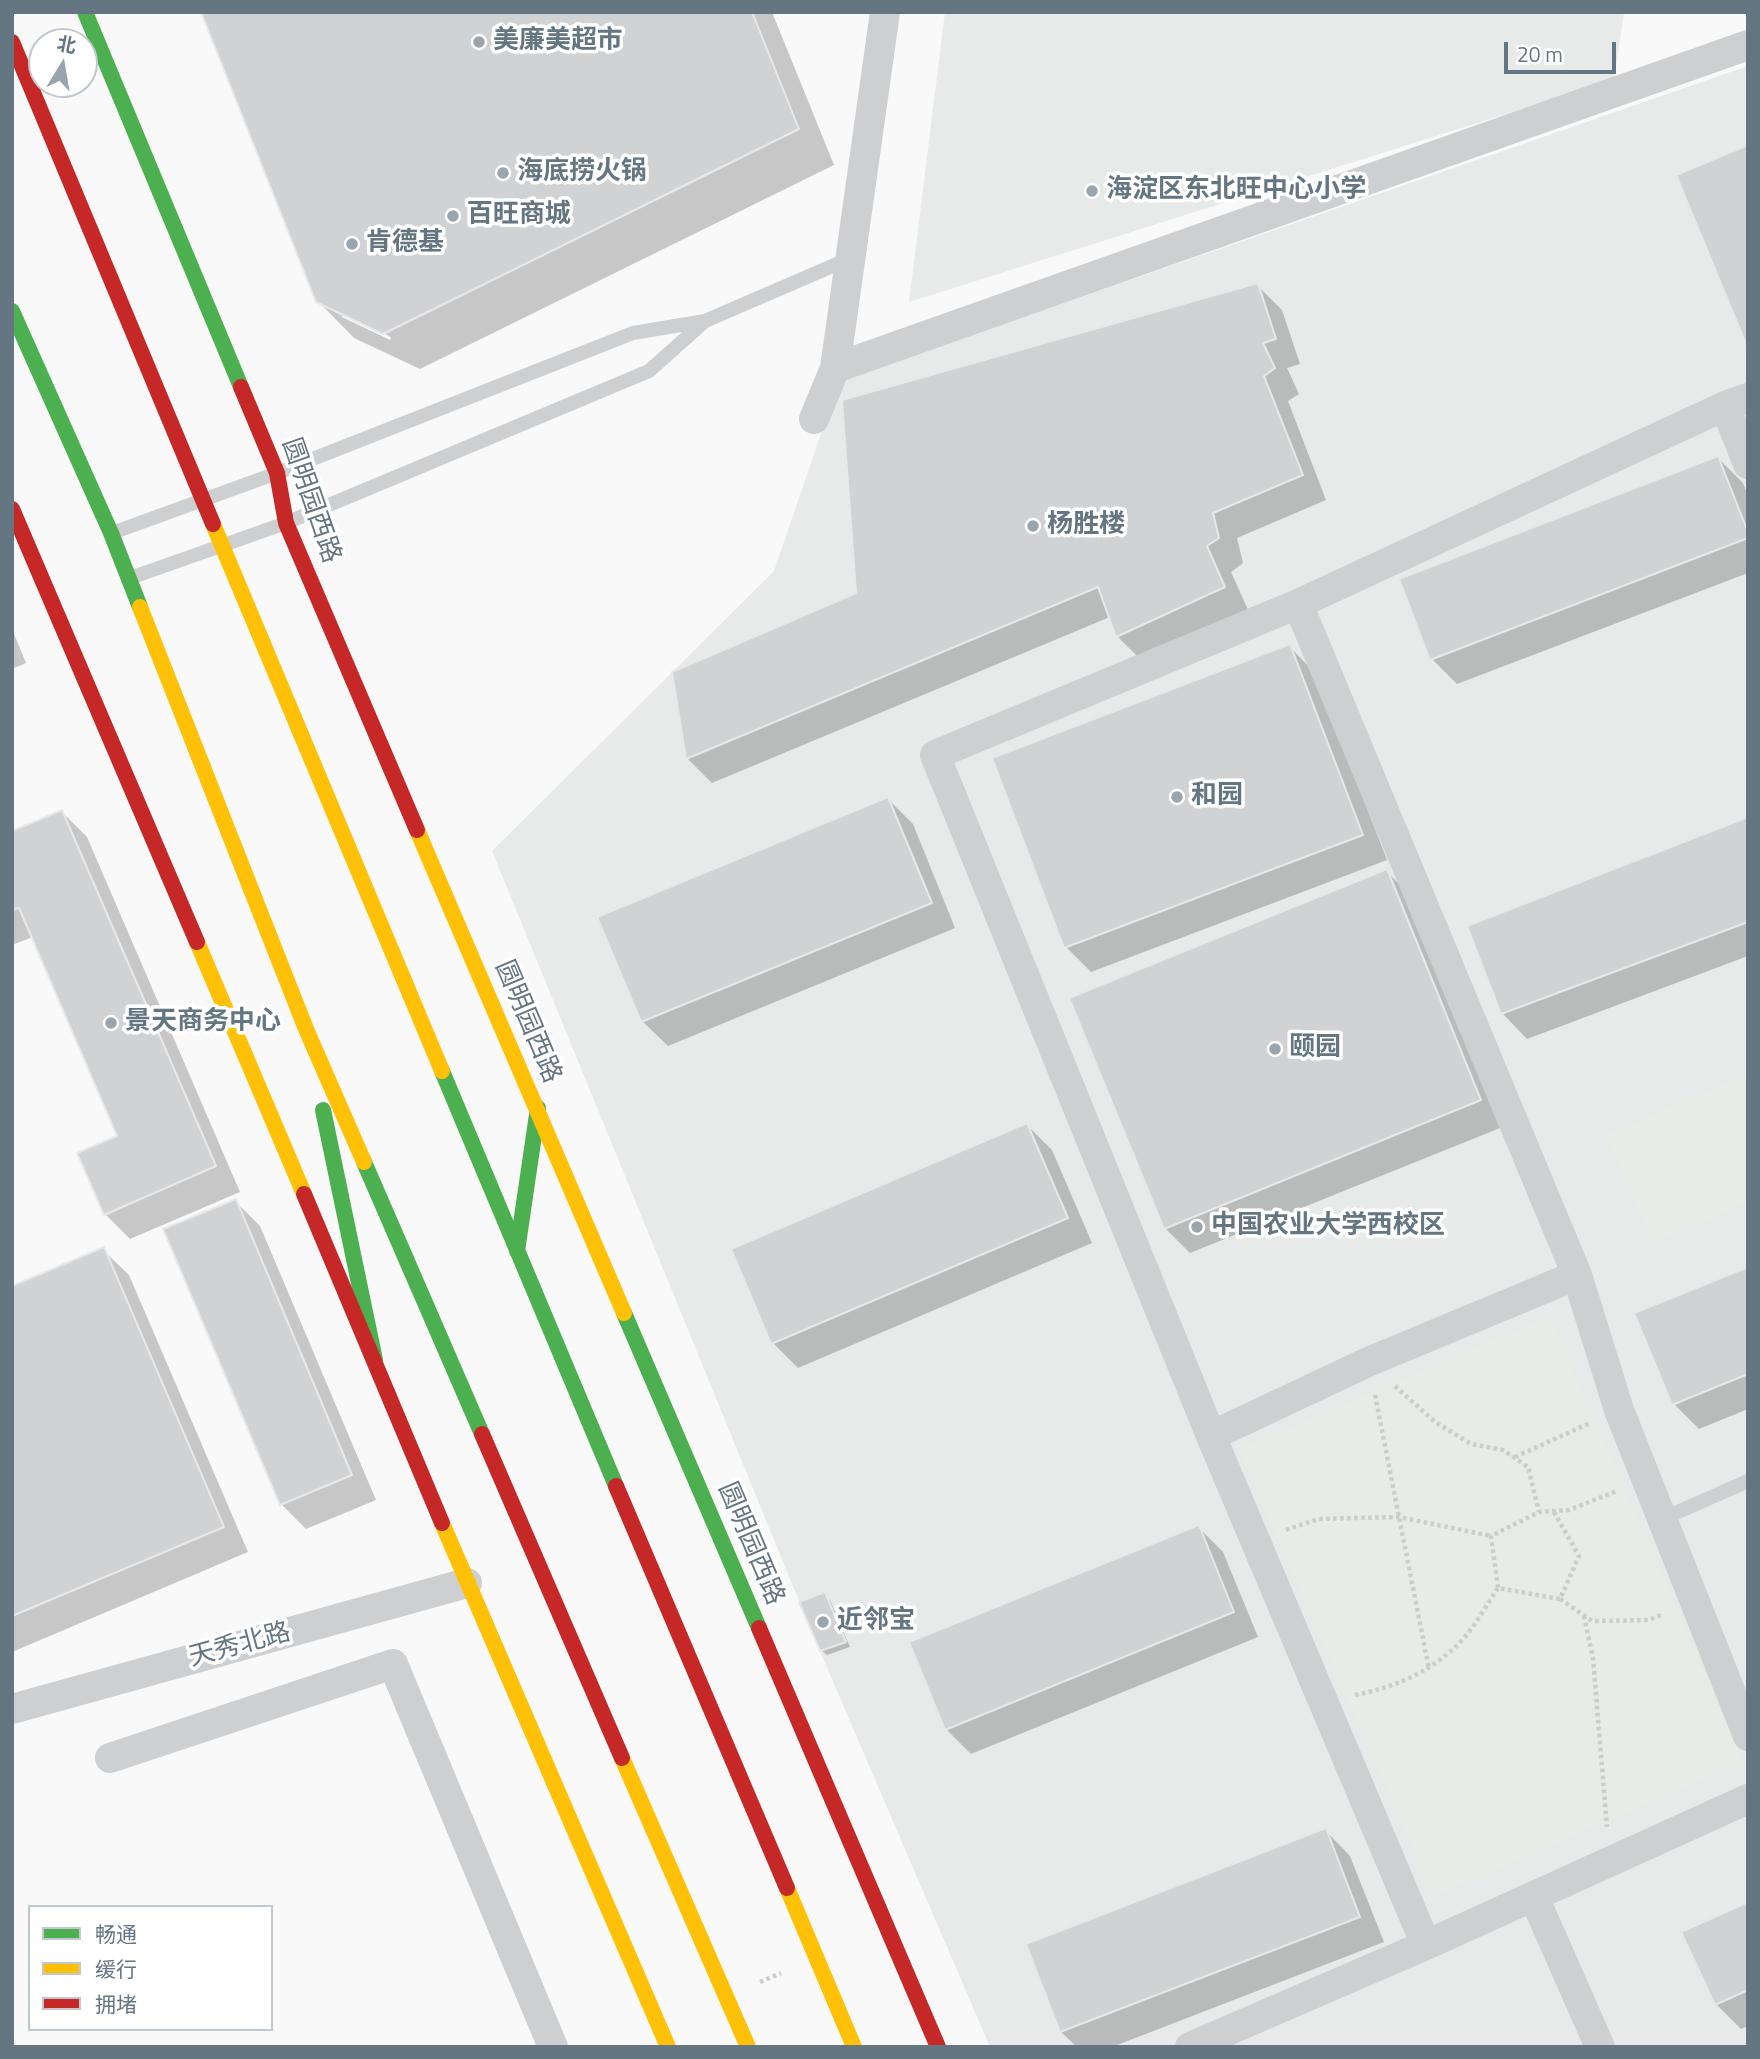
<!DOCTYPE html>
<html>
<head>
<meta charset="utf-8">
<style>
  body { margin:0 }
  #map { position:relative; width:1760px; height:2059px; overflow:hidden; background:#f9f9f9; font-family:"Titillium Web","Noto Sans SC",sans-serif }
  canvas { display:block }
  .frame { position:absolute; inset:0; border:14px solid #657683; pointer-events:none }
  .legend { position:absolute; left:28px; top:1905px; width:245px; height:126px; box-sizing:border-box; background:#fff; border:2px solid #c1c8cd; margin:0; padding:9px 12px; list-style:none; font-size:21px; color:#657683 }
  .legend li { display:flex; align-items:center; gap:14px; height:35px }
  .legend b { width:35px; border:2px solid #c1c8cd }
  .north { position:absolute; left:28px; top:28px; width:70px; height:70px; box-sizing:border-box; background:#fff; border:2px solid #c1c8cd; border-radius:50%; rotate:11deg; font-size:19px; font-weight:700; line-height:28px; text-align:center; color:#657683 }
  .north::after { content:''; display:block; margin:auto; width:24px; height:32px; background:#99a4ac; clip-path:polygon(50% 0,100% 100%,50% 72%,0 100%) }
  .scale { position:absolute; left:1504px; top:42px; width:112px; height:32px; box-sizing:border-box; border:4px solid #657683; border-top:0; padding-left:9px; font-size:21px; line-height:24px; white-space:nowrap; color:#657683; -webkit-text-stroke:5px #fff; paint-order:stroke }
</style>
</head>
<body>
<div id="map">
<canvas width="1760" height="2059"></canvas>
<div class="frame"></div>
<ul class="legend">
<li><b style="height:9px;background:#4caf50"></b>畅通</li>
<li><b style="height:9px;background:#ffc107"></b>缓行</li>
<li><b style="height:9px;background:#c62828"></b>拥堵</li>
</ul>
<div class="north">北</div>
<div class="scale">20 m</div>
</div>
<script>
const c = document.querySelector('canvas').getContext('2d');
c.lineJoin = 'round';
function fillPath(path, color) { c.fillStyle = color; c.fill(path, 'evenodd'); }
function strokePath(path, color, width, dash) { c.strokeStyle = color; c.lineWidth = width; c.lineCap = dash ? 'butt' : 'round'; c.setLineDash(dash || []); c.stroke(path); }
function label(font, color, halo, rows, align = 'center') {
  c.font = font + ' "Titillium Web","Noto Sans SC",sans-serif'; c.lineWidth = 7; c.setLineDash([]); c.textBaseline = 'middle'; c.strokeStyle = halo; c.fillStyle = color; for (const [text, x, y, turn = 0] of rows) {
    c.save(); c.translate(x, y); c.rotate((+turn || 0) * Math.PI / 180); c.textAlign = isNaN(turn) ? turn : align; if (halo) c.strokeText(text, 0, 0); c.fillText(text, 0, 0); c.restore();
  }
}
fillPath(new Path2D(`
  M945 12H1624L1614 80 909 302Z
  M1748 66V2047H990L813 1635 492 851 774 571 839 381Z`), '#e8e9e9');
fillPath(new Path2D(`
  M1748 1074V1202L1653 1243 1606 1135Z
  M1549 1316 1744 1762 1434 1896 1239 1450Z`), '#e8ebe6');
fillPath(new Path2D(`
  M203 12H772L834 165 420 369 354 338 318 301ZM342 313 391 337 390 340 342 317Z
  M1257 285 1282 310 1300 364 1287 368 1299 394 1288 401 1326 500 1237 538 1243 563 1231 572 1249 612 1142 661 1117 636 1110 617 712 783 687 758 858 594Z
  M1718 458 1743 483 1748 496V573L1457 684 1432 659 1401 580Z
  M12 629 26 663 12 669Z
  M1289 646 1314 672 1387 860 1091 972 1066 947Z
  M888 799 913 824 955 928 668 1046 642 1021Z
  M62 812 87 837 240 1192 130 1239 105 1214 120 1137 33 937 12 945V833Z
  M1748 819V956L1527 1039 1502 1013Z
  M1386 871 1411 896 1505 1126 1190 1253 1165 1228Z
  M1027 1125 1052 1150 1092 1243 798 1368 773 1343 733 1250Z
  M235 1201 260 1226 376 1500 306 1529 281 1504Z
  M103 1250 129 1275 248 1552 12 1652V1288Z
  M1748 1269V1409L1699 1429 1674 1404Z
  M1198 1527 1223 1552 1258 1637 971 1754 946 1729Z
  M824 1594 830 1600 850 1647 827 1655 821 1650Z
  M1325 1830 1350 1856 1384 1942 1112 2047H1077L1061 2032 1028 1945Z
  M1748 1904V2026L1741 2029 1716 2004Z`), '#0003');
const building = new Path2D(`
  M201 12H752L799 129 383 334 316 302Z
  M1748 145V349L1676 175Z
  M1258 283 1276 339 1263 343 1275 368 1264 376 1303 475 1213 513 1219 538 1207 546 1225 587 1116 637 1098 587 686 759 672 672 856 593 842 400Z
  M1718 456 1748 532V538L1430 660 1399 579Z
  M1290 644 1363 835 1064 948 992 758Z
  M888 797 932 903 641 1022 597 917Z
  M62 810 216 1166 104 1215 77 1153 117 1136 19 908 12 910V831Z
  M1748 817V922L1501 1014 1467 926Z
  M1387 869 1481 1100 1164 1229 1069 998Z
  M1027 1123 1068 1218 771 1344 731 1249Z
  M236 1199 352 1475 280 1505 163 1229Z
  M104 1247 224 1527 12 1616V1286Z
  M1748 1267V1374L1672 1405 1634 1313Z
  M1199 1525 1234 1612 945 1730 909 1642Z
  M825 1592 846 1642 820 1651 799 1602Z
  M1326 1828 1360 1917 1060 2032 1026 1944Z
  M1748 1902V1990L1715 2005 1681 1932Z`);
fillPath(building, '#d0d2d3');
strokePath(building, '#e8e8e8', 2);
strokePath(new Path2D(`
  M1395 1386 1435 1422 1471 1444 1503 1450 1528 1467 1539 1512
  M1375 1395 1429 1669
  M1515 1457 1590 1423
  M1554 1512 1579 1556 1560 1599 1498 1588 1491 1536 1539 1512 1569 1510 1617 1491
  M1286 1530 1318 1519 1399 1517 1491 1536
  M1560 1599 1592 1621 1649 1620 1663 1614
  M1584 1616 1593 1658 1607 1827
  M1355 1695C1397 1687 1435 1670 1464 1638 1477 1623 1487 1604 1498 1588
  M760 1982 781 1973`), '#cbcccd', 4.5, [3.5, 3.5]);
strokePath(new Path2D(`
  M705 321 851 258
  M112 533 277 473 633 333 705 321 649 371 286 523 130 578
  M1662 1519 1748 1481`), '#cecfd0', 14);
strokePath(new Path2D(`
  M835 368 1748 45
  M1748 398 1725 406 1748 464
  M1725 406 1298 604 1577 1275 1619 1410 1748 1736
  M814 419 835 368 885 12
  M1298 604 935 755 1211 1436 1426 1945
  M1211 1436 1368 1362 1577 1275
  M12 1709 467 1583
  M110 1758 393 1664 553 2047
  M1534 1897 1600 2047
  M1190 2047 1426 1945 1748 1799`), '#cecfd0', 30);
strokePath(new Path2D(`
  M85 12 241 387
  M12 311 111 533 140 607
  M442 1071 616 1486
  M323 1110 375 1360
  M364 1162 482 1434
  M517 1251 538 1108
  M624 1313 759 1628`), '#4caf50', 16);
strokePath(new Path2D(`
  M213 524 442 1071
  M140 607 306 1029 364 1162
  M417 830 624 1313
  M197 942 304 1194
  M442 1523 668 2047
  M622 1758 748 2047
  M787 1888 854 2047`), '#ffc107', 16);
strokePath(new Path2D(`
  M12 42 213 524
  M241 387 277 473 286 523 417 830
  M12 509 197 942
  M304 1194 442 1523
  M482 1434 622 1758
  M616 1486 787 1888
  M759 1628 938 2047`), '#c62828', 16);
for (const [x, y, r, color] of [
  [479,42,7,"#99a4ac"],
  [503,173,7,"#99a4ac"],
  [1092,191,7,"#99a4ac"],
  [453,216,7,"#99a4ac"],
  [352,244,7,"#99a4ac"],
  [1033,526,7,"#99a4ac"],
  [1177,797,7,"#99a4ac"],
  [111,1023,7,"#99a4ac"],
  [1275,1049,7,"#99a4ac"],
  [1197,1227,7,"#99a4ac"],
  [823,1622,7,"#99a4ac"]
]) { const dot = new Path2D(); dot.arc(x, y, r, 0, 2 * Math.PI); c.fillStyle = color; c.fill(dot); strokePath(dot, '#fff', 2.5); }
label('bold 26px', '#657683', '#fff', [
  ["美廉美超市",493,42],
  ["海底捞火锅",517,173],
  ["海淀区东北旺中心小学",1106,191],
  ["百旺商城",467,216],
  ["肯德基",366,244],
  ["杨胜楼",1047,526],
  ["和园",1191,797],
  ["景天商务中心",125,1023],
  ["颐园",1289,1049],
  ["中国农业大学西校区",1211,1227],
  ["近邻宝",837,1622]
], 'left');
label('26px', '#657683', '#fff', [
  ["圆明园西路",310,501,71],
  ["圆明园西路",527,1022,67],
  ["圆明园西路",750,1544,67],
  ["天秀北路",240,1646,-15]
]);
</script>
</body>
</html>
